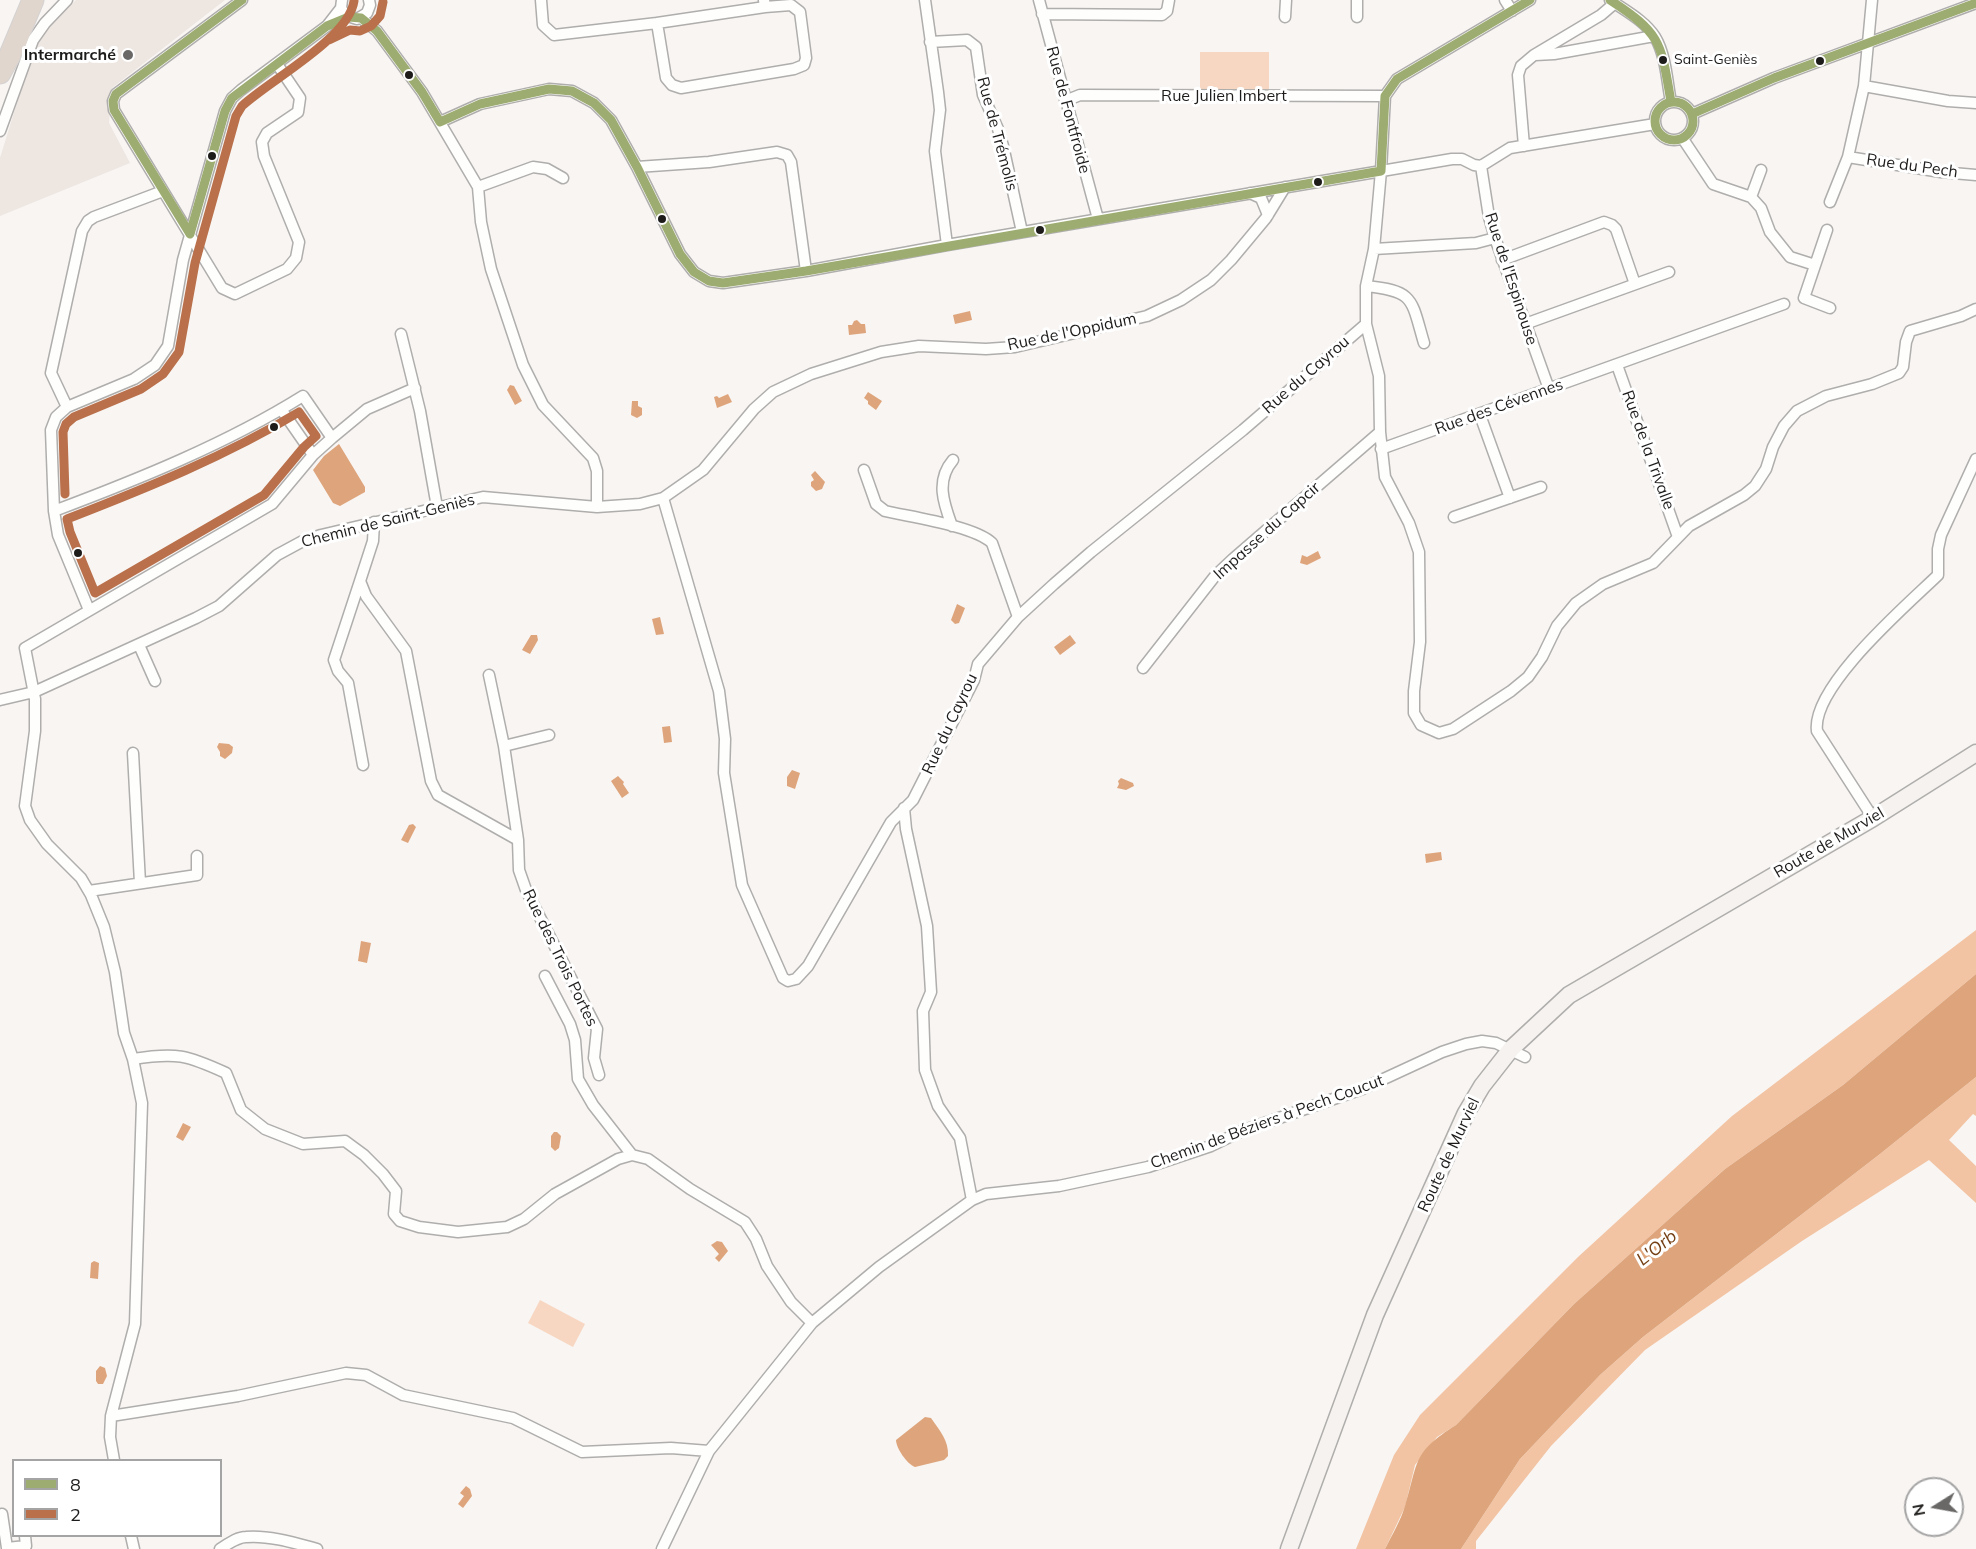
<!DOCTYPE html>
<html>
<head>
<meta charset="utf-8">
<style>
  body { margin:0 }
  #map { position:relative; width:1976px; height:1549px; overflow:hidden; background:#f8f5f3; font-family:Mulish,sans-serif }
  canvas { display:block }
  .legend { position:absolute; left:12px; top:1459px; width:210px; height:78px; box-sizing:border-box; background:#fff; border:2px solid #a5a4a4; margin:0; padding:8px 10px; list-style:none; font-size:18px; color:#1e1c1b }
  .legend li { display:flex; align-items:center; gap:12px; height:30px }
  .legend b { width:30px; border:2px solid #a5a4a4 }
  .north { position:absolute; left:1904px; top:1477px; width:60px; height:60px; box-sizing:border-box; background:#fff; border:2px solid #a5a4a4; border-radius:50%; rotate:259deg; font-size:16px; font-weight:700; line-height:24px; text-align:center; color:#1e1c1b }
  .north::after { content:''; display:block; margin:auto; width:21px; height:27px; background:#6a6867; clip-path:polygon(50% 0,100% 100%,50% 72%,0 100%) }
</style>
</head>
<body>
<div id="map">
<canvas width="1976" height="1549"></canvas>
<ul class="legend">
<li><b style="height:8px;background:#9dad71"></b>8</li>
<li><b style="height:8px;background:#b9704b"></b>2</li>
</ul>
<div class="north">N</div>
</div>
<script>
const c = document.querySelector('canvas').getContext('2d');
c.lineJoin = 'round';
function fillPath(path, color) { c.fillStyle = color; c.fill(path, 'evenodd'); }
function strokePath(path, color, width, dash) { c.strokeStyle = color; c.lineWidth = width; c.lineCap = dash ? 'butt' : 'round'; c.setLineDash(dash || []); c.stroke(path); }
function label(font, color, halo, rows, align = 'center') {
  c.font = font + ' Mulish,sans-serif'; c.lineWidth = 6; c.setLineDash([]); c.textBaseline = 'middle'; c.strokeStyle = halo; c.fillStyle = color; for (const [text, x, y, turn = 0] of rows) {
    c.save(); c.translate(x, y); c.rotate((+turn || 0) * Math.PI / 180); c.textAlign = isNaN(turn) ? turn : align; if (halo) c.strokeText(text, 0, 0); c.fillText(text, 0, 0); c.restore();
  }
}
fillPath(new Path2D(`
  M76 0H225L112 88 109 123 130 163 0 216V158L37 38Z`), '#ede6e1');
fillPath(new Path2D(`
  M1200 52H1269V90H1200Z
  M540 1300 585 1324 573 1347 528 1323Z`), '#f8d7c2');
fillPath(new Path2D(`
  M1976 930V974L1843 1085 1725 1169 1574 1304 1456 1425 1437 1437 1415 1465 1405 1507 1385 1549H1356L1394 1455 1420 1415 1578 1257 1732 1116Z
  M1976 1077V1116L1973 1114 1949 1140 1976 1166V1203L1929 1160 1802 1241 1645 1350 1551 1446 1476 1541V1549H1461L1520 1459 1600 1375 1643 1337 1880 1154Z`), '#f2c4a3');
fillPath(new Path2D(`
  M970 311 972 320 955 324 953 315Z
  M857 320 861 324H865L866 333 849 335 848 325H852L854 321Z
  M510 385 514 386 522 401 515 405 507 390Z
  M868 392 882 401 876 410 868 404V401L864 398Z
  M728 394 732 402 717 408 714 397 717 396 719 398Z
  M632 401H638V406L642 408V415L637 418 631 415Z
  M339 444 365 487V492L340 506 333 503 313 470 324 456Z
  M815 471 825 482 822 489 816 491 811 486V482L814 480 811 475Z
  M1318 551 1321 558 1307 565 1300 563 1302 555 1307 557Z
  M957 604 965 608 959 623 955 624 951 620Z
  M660 617 664 634 656 635 652 619Z
  M531 635H537L538 640 530 654 522 650Z
  M1070 635 1076 643 1060 655 1054 647Z
  M670 726 672 742 664 743 662 727Z
  M219 743 229 744 233 747 232 753 225 759 220 756V752L217 747Z
  M792 770 800 773 795 789 787 786V777Z
  M618 776 624 782 623 784 629 793 622 798 611 781Z
  M1121 778 1133 783 1134 786 1126 790 1117 788 1119 784 1118 781Z
  M413 824 416 827 408 843 401 840 409 825Z
  M1441 852 1442 860 1426 863 1425 854Z
  M361 941 371 943 367 963 358 961Z
  M1976 974V1077L1880 1154 1643 1337 1600 1375 1520 1459 1461 1549H1385C1392 1535 1401 1520 1405 1506 1419 1460 1412 1453 1456 1425L1574 1304 1725 1169 1843 1085Z
  M183 1123 191 1127 183 1141 176 1137Z
  M554 1132H557L561 1136 559 1148 555 1151 551 1147V1136Z
  M717 1241 722 1242 728 1251 719 1262 715 1258 719 1254 711 1245Z
  M94 1261 99 1263 98 1279 90 1278 91 1263Z
  M100 1366 105 1368 107 1376 103 1384H98L96 1381V1371Z
  M925 1417 931 1418C940 1431 949 1441 948 1456L944 1460 915 1467C907 1464 896 1448 896 1440Z
  M466 1486 470 1489 472 1496 463 1508 458 1504 464 1496 460 1493Z`), '#dea57c');
const street = new Path2D(`
  M242 0 116 94 113 101 114 110 222 288 235 294 287 269 296 258 299 242 264 156 262 142 267 133 298 112 300 98 277 64
  M342 0 341 8 345 15 357 19 367 13 370 5 369 0
  M541 0 543 25 554 35 657 23 765 7 764 0
  M925 0 938 92 940 110 935 151 947 245
  M1039 0 1098 219
  M1505 0 1512 11
  M1610 0C1626 11 1645 21 1655 37 1666 55 1667 82 1671 102
  M1042 14 1162 15 1167 11 1169 0
  M1285 17 1286 0
  M1357 17V0
  M361 18 377 31 422 92 478 187 481 222 491 269 523 365 543 405 593 458 597 471V507
  M657 23 666 78 672 85 681 88 794 69 804 65 806 58 800 12 791 5 765 7
  M930 42 967 40 976 47 983 95 998 129 1003 146 1022 232
  M1535 55 1554 54 1654 36
  M1864 86 1948 101 1976 103
  M1385 96 1397 79 1530 0
  M1065 101 1080 95 1385 96
  M1655 121a19 19 0 1 1 38 0a19 19 0 1 1-38 0Z
  M1692 114 1774 78 1976 3
  M440 122 480 104 549 89 572 91 594 103 611 120 637 167 680 254 694 272 709 281 723 283 806 271 947 245 1452 159H1462L1474 165 1481 166 1510 148 1655 124
  M0 131 33 40 45 23 67 0
  M1683 139 1713 184 1751 197 1761 208 1770 232 1790 257 1815 265
  M1524 146 1518 75 1521 66 1534 55 1601 15 1615 3
  M1848 157 1941 172 1976 175
  M1481 166 1489 217 1495 238 1549 389
  M637 167 709 162 777 152 787 155 791 162 806 271
  M478 187 533 167 547 169 563 178
  M1250 193 1261 198 1268 215
  M1751 197 1761 170
  M1830 202 1848 157 1864 86 1872 0
  M1827 230 1804 298 1830 308
  M1374 249 1476 243 1495 238
  M1502 260 1604 222 1612 225 1616 229 1635 284
  M1366 286C1415 291 1411 299 1424 343
  M1366 324 1379 376 1380 432 1385 477 1409 523 1419 552 1420 642 1414 691V713L1421 725 1439 733 1453 729 1511 691 1528 677 1542 657 1557 626 1576 603 1603 584 1653 563 1689 526 1744 495 1755 486 1766 469 1773 447 1784 426 1797 411 1826 396 1872 384 1899 373 1903 367 1906 342 1910 331 1961 316 1976 309
  M1525 324 1669 272
  M401 334 420 411 437 507
  M1617 365 1678 537
  M67 407 51 373 82 231 88 221 94 217 163 191
  M281 409 313 455
  M1480 415 1510 498
  M1381 449 1784 304
  M864 470 876 504 885 511C910 517 975 526 992 543L1018 617
  M663 498 719 691 725 739 724 773 742 885 783 978 788 981 796 979 808 966 891 822 913 800 974 680 978 664 1018 617 1054 584 1091 552 1243 430 1366 324V286L1374 249 1381 171 1385 96
  M54 511C139 479 226 444 303 396L332 438
  M1454 517 1541 487
  M374 522 373 541 360 581 366 596 406 651 431 781 438 795 518 840 519 870 526 890 597 1029 594 1058 599 1075
  M952 526C944 504 935 481 953 460
  M360 581 334 660 338 671 348 683 363 765
  M89 610 58 535 54 511 51 430 56 417 67 407 134 379 155 365 168 346 183 260 225 111 232 98 241 90 327 26 341 8
  M139 645 155 681
  M1143 668 1215 576 1233 559 1380 432
  M489 675 504 746 518 840
  M0 700 34 692 196 618 219 606 277 555 301 542 321 535 483 497 597 507 640 504 663 498 703 470 754 409 773 392 811 374 881 352 919 346 986 349 1015 347 1147 316 1181 300 1211 280 1231 260 1266 218 1285 187
  M504 746 549 735
  M133 753 140 883
  M904 808 906 829 927 926 931 992 923 1011 925 1070 938 1106 960 1138 972 1200
  M1873 818 1817 731C1811 687 1907 605 1938 575V549L1941 535 1976 459
  M89 891 197 875V856
  M545 976 570 1024 575 1040 578 1079 593 1105 632 1155
  M133 1059C176 1052 187 1055 226 1073L241 1110 265 1129 303 1144 345 1141 364 1155 383 1174 396 1191 394 1214 400 1221 419 1227 458 1232 507 1227 524 1219 555 1194 618 1159 632 1155 648 1159 690 1189 745 1222 756 1239 767 1266 791 1302 812 1323
  M111 1416 238 1396 346 1373 366 1375 403 1395 513 1418 582 1452 671 1448 709 1451
  M114 1460 110 1437 111 1416 135 1324 142 1103 133 1059 124 1033 115 972 104 927 91 895 81 878 47 844 30 820 25 806 35 731V699L25 648 272 504 313 455 332 438 367 409 415 388
  M2 1514 7 1548 26 1546 25 1536
  M131 1536 134 1549
  M220 1549C228 1544 237 1537 246 1537 269 1535 295 1543 317 1549
  M662 1549 709 1451 812 1323 879 1267 972 1200 986 1194 1059 1186 1148 1167 1211 1146 1242 1131 1362 1089 1442 1052 1466 1044 1482 1041 1496 1043 1525 1057`);
const secondary = new Path2D(`
  M1289 1549 1375 1315 1466 1113 1482 1086 1511 1049 1569 995 1873 818 1976 753`);
const highway = new Path2D(`
  M0 73 10 55 33 0`);
strokePath(street, '#afaeac', 13);
strokePath(secondary, '#afaeac', 19);
strokePath(highway, '#d4d2d2', 23);
strokePath(street, '#fefefd', 10);
strokePath(secondary, '#f5f2ef', 16);
strokePath(highway, '#e0d6cd', 21);
strokePath(new Path2D(`
  M1610 0C1662 34 1661 43 1671 102
  M1385 96 1397 79 1530 0
  M1655 121a19 19 0 1 1 38 0a19 19 0 1 1-38 0Z
  M1692 114 1774 78 1976 3
  M440 122 480 104 549 89 572 91 594 103 611 120 637 167 680 254 694 272 709 281 723 283 806 271 1381 171
  M1381 171 1385 96
  M190 234 225 111 232 98 327 26 349 17 361 18 377 31 422 92 440 122
  M190 234 114 110 113 101 116 94 242 0`), '#9dad71', 9);
strokePath(new Path2D(`
  M329 40 350 30 360 31 371 26 380 16 383 2
  M299 412 316 436 304 447 264 495 95 593 70 532 67 519C147 488 226 456 299 412Z
  M65 494 63 432 66 424 74 417 141 389 163 374 179 352 195 263 236 116 242 106C270 80 349 38 354 1`), '#b9704b', 9);
for (const [x, y, r, color] of [
  [128,55,6,"#6a6867"],
  [1663,60,5,"#1e1c1b"],
  [1820,61,5,"#1e1c1b"],
  [409,75,5,"#1e1c1b"],
  [212,156,5,"#1e1c1b"],
  [1318,182,5,"#1e1c1b"],
  [662,219,5,"#1e1c1b"],
  [1040,230,5,"#1e1c1b"],
  [274,427,5,"#1e1c1b"],
  [78,553,5,"#1e1c1b"]
]) { const dot = new Path2D(); dot.arc(x, y, r, 0, 2 * Math.PI); c.fillStyle = color; c.fill(dot); strokePath(dot, '#fff', 2); }
label('14px', '#1e1c1b', '#fff', [
  ["Saint-Geniès",1674,60]
], 'left');
label('bold 16px', '#1e1c1b', '#fff', [
  ["Intermarché",116,55]
], 'right');
label('16px', '#1e1c1b', '#fff', [
  ["Rue Julien Imbert",1224,96],
  ["Rue de Fontfroide",1068,110,75],
  ["Rue de Trémolis",997,134,75],
  ["Rue du Pech",1912,166,8],
  ["Rue de l'Espinouse",1511,279,72],
  ["Rue de l'Oppidum",1072,332,-12],
  ["Rue du Cayrou",1306,375,-41],
  ["Rue des Cévennes",1499,407,-20],
  ["Rue de la Trivalle",1648,450,70],
  ["Chemin de Saint-Geniès",388,521,-14],
  ["Impasse du Capcir",1267,531,-42],
  ["Rue du Cayrou",950,724,-65],
  ["Route de Murviel",1829,843,-30],
  ["Rue des Trois Portes",560,958,64],
  ["Chemin de Béziers à Pech Coucut",1267,1122,-20],
  ["Route de Murviel",1449,1155,-65]
]);
label('italic 18px', '#754015', '#fff', [
  ["L'Orb",1657,1248,-38]
]);
</script>
</body>
</html>
